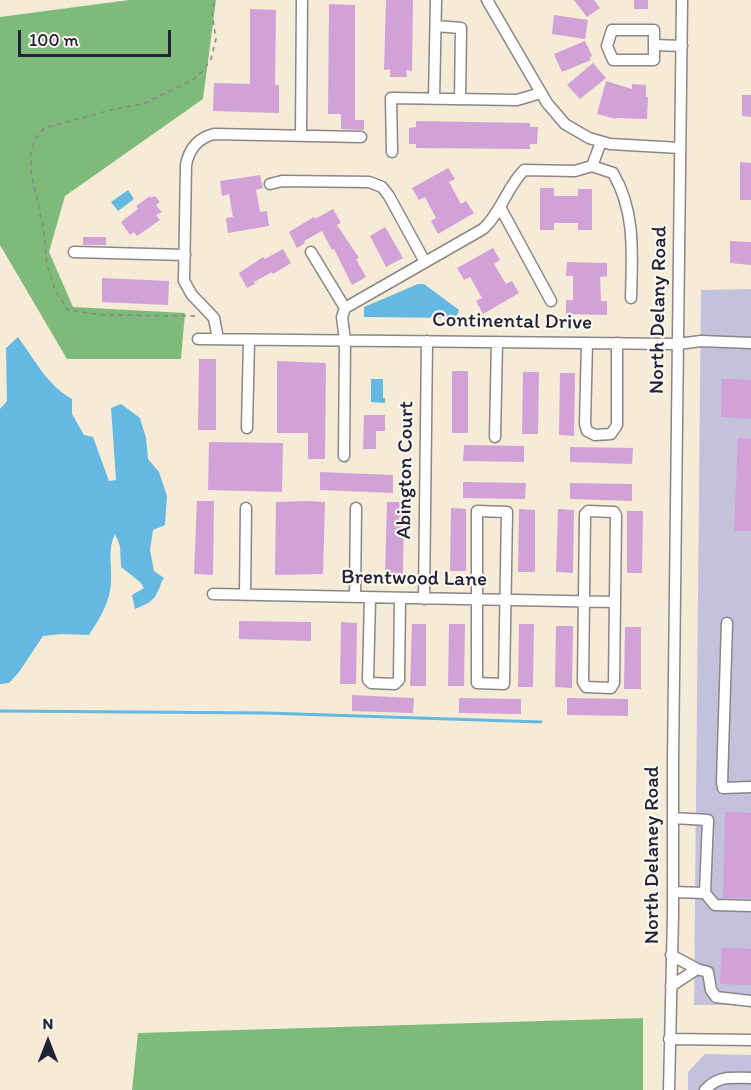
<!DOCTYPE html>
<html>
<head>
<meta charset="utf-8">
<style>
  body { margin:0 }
  #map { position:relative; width:751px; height:1090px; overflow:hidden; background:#f5ebd6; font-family:Itim,sans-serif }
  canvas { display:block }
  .north { position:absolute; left:18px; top:1012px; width:60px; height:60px; -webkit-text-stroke:4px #fbf7ec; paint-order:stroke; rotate:0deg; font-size:16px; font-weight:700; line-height:24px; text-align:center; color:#22223b }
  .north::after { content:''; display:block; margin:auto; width:21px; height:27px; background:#22223b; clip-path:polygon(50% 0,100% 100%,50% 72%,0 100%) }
  .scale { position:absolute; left:18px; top:30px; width:153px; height:27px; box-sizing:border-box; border:3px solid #22223b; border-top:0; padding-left:8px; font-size:18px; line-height:21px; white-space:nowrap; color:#22223b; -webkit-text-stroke:4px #fbf7ec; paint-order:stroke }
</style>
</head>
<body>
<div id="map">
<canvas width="751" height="1090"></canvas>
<div class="north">N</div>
<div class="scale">100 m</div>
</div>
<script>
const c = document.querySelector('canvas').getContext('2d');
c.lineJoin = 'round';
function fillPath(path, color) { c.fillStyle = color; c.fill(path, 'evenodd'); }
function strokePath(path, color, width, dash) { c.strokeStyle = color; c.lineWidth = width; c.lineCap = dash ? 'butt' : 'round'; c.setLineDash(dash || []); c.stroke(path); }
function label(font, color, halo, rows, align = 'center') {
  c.font = font + ' Itim,sans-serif'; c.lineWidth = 4.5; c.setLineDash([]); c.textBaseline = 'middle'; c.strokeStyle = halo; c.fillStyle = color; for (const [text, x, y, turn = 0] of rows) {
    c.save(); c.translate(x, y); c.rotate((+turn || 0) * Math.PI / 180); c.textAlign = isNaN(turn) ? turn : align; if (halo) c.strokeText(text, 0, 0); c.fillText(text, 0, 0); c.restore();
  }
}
fillPath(new Path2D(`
  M751 289V1005H694L701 290Z
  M705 1054 751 1055V1090H688V1072Z`), '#c3c1db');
fillPath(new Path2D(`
  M129 0H216L203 99 65 196 49 252 73 307 185 313 181 359H67L0 245V17Z
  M643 1018V1090H132L138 1033Z`), '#7ebb7a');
fillPath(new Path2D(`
  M128 190 134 199 118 211 111 202Z
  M418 284H424L459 310 456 318 364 317V307Z
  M18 337C35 360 47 385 72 399V414L84 435 93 437 109 481 116 480 111 408 121 404 140 418 146 438 148 459 159 472 167 496 165 525 153 530 150 550 154 571 164 578C160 583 161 586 158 591 154 602 144 605 135 609L132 595 144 588 140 582 121 567 120 546 115 534C106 552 114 572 110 591 107 607 98 621 89 635L61 634 43 636 19 672 9 683 0 684V409L7 401 6 348Z
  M371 379H383V398H385V403L371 402Z`), '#65b8e1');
strokePath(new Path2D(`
  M0 711 266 713 541 722`), '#65b8e1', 3);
fillPath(new Path2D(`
  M386 0H413L412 71 406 70 407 77H390V69L384 70Z
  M574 0H594L600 8 587 17Z
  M634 0H648V9H634Z
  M329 4 355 5V120H364V130L341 129V114H328Z
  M250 9 276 10 275 85H279V113L213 111 214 83 250 84Z
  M554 15 588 20 585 39 552 34Z
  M585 41 592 56 589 58 591 60 562 72 554 54Z
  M593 63 606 78 580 99 567 85Z
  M606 81 632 89V84L646 85V97H648L647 119 616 118V119L597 114Z
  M742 95H751V117L742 116Z
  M416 121 530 123V127H538L537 144H530V149L416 148V144H409V128L416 127Z
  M740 162 751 163V200H740Z
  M448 168 455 179 449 182 461 204 466 201 474 213 438 234 431 221 436 218 425 197 419 200 412 188Z
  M260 175 263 188 256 190 260 212 267 211 269 226 228 233 226 218 233 217 229 194 222 196 220 181Z
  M540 188H554V196H578V189H592V230H578V223H554V230H540Z
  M150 196 151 198 155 196 160 202 156 205 162 212 156 215 160 220 137 236 134 232 130 235 121 222 138 209 136 206Z
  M333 209 341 223 337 225 359 258 356 259 366 277 352 285 334 249 332 250 322 231 304 241 305 243 297 248 289 232 314 217 315 219Z
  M385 227 403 258 386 267 370 236Z
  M83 237H106V245H83Z
  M730 241 751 242V265L730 263Z
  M493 248 500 260 494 264 506 284 512 281 519 293 483 314 476 301 482 298 470 277 464 280 457 268Z
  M283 249 291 263 273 274 272 272 254 282 255 284 247 288 239 273 263 257 265 259Z
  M567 262 607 263V276L600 277 601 301H607V315L566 314V300H573V276H566Z
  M102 278 169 281 168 305 102 302Z
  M199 359H216V430H198Z
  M277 361 326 363 325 459H308V433H277Z
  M452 371H468V433H452Z
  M523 372H539L538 434H522Z
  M560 373H575L574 436 559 435Z
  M722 379 751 380V419L721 417Z
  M364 415H385V431H376V449H363Z
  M738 438 751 439V531H734Z
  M209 442 283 443 282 492 208 490Z
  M464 445 524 446V462L463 461Z
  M570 447 633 448 632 464 570 462Z
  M320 472 393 475V493L320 490Z
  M463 482 526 483 525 499 463 498Z
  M570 483 632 484V501L570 499Z
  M197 501H214L213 575 194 574Z
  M308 501 325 502 323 574 275 575 276 502Z
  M387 502H404L403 575H385Z
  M451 508 466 509V571H450Z
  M519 509 535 510V572H518Z
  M558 509 574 510 573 573 556 572Z
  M627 511H643L642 573H627Z
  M239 621 311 622V641L239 639Z
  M341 622 357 623 356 684H340Z
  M412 624H426V686H410Z
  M449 624H465L464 686H448Z
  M519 624H534L533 687H518Z
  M556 626H573L572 688 555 687Z
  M625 627H641V689H624Z
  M352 695 414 698 413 713 352 711Z
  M459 698 521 699V714L459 713Z
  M567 698 628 699V716L567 715Z
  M725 812 751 813V898H723Z
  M722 948 751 949V985L720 984Z`), '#d1a1d7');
const minor = new Path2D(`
  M487 0 547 103 565 124 589 138 610 144 680 148
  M436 26 461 28 460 99
  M654 45V60H613L607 46 612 30H654V45L682 46
  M434 99 436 0
  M301 136 302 0
  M392 152 391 98 517 100 541 93
  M592 166 613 173C636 212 632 255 631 298
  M270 184 282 181 369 182 382 187 389 196 425 262
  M500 207 551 301
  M74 252 185 255
  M311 252 345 308
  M198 339 678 344 701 341 751 343
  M218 339 214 318 192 295 184 281 186 165C189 149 198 138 214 134L361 137
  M587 343 585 424 587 431 595 435 611 434 617 425V343
  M247 428 249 340
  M495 437 497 342
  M344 456 345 340 342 317 345 308 483 229C501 213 507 187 524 170L575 171 592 166 601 142
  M477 511 507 512 504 684 477 683Z
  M588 511 614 512 616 515 614 683 611 688 586 687 583 682 585 514Z
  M213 594 614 602
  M245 595 246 508
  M355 597 356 508
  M370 598 368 680 371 683 395 684 399 680 400 598
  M424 599 427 341
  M727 623 722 782 723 788 751 787
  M673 818 708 820 705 893 673 892
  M705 893 715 905 751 906
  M671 955 697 969 708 972 711 990 716 997 751 1001
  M671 986 697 969
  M669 1039 751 1040
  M669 1090 673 915V762L682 0
  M705 1090C718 1075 732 1078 751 1078`);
strokePath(minor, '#8c8688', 13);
strokePath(new Path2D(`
  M195 316 104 315 68 310 56 292 47 265 43 226 31 173V150L36 138 44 128 115 109 143 104 194 79 203 71 211 59 216 39 212 13 214 0`), '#8c8688', 1.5, [4.5, 4.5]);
strokePath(minor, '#fff', 10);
label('21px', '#22223b', '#fbf7ec', [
  ["North Delany Road",659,310,-89],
  ["Continental Drive",512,322,1],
  ["Abington Court",406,470,-89],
  ["Brentwood Lane",414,579,1],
  ["North Delaney Road",653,855,-90]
]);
</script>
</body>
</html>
